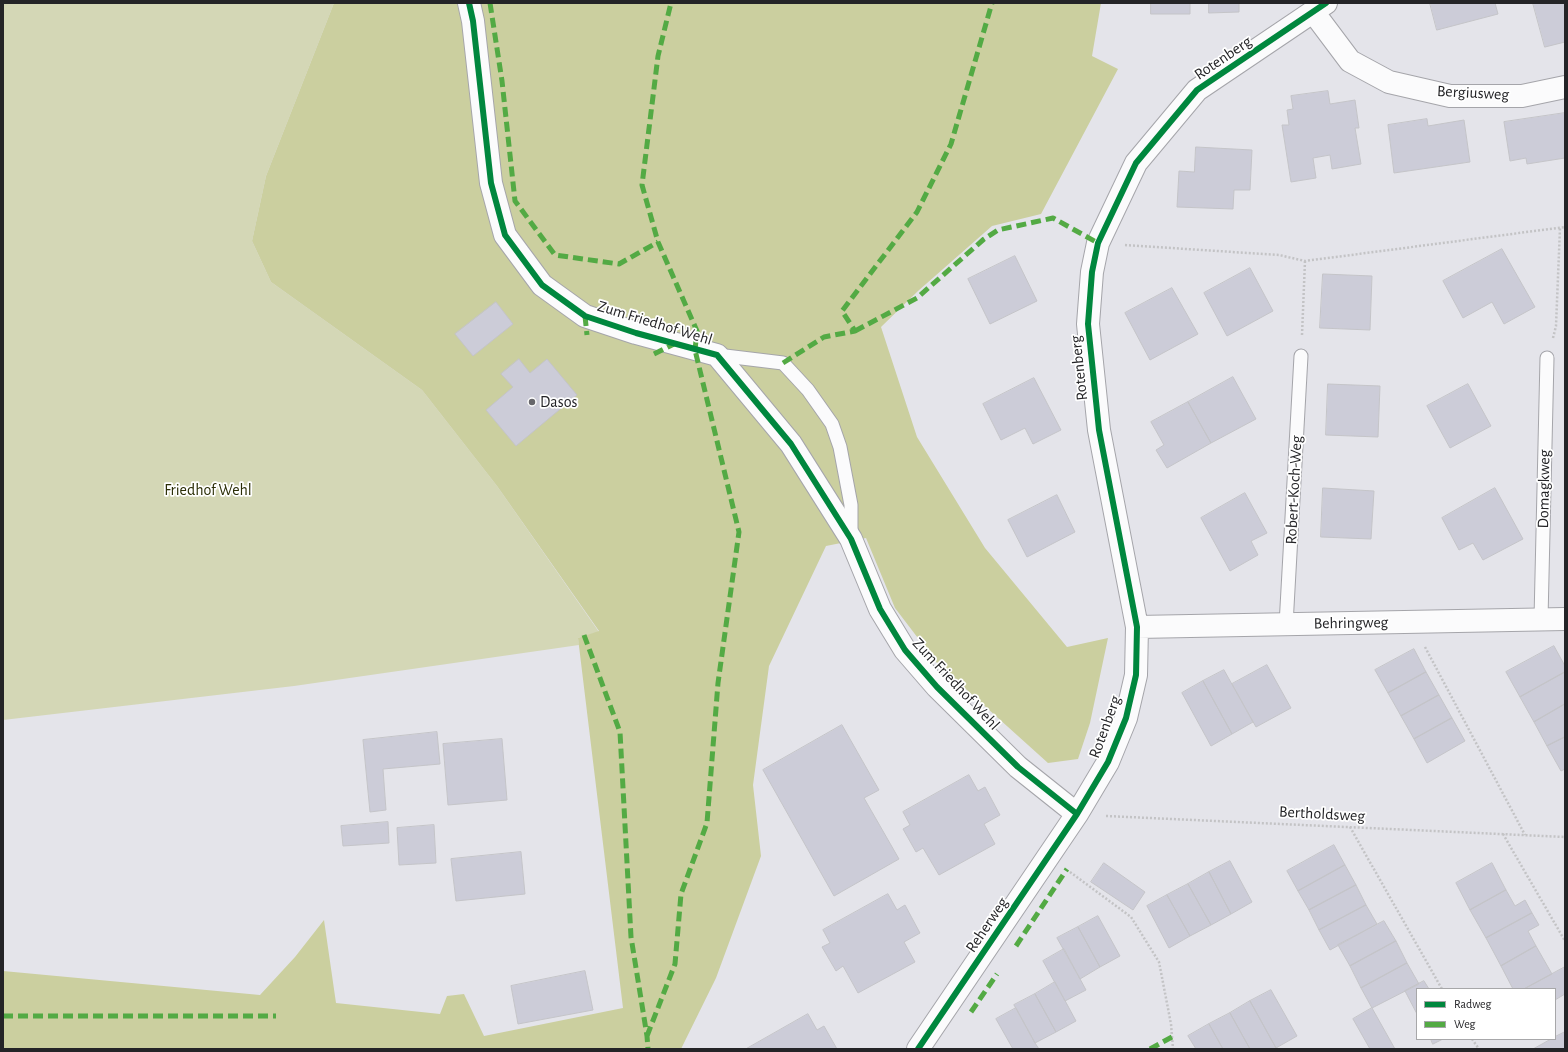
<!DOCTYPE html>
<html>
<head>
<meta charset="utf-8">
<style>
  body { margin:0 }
  #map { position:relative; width:1568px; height:1052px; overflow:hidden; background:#e4e4ea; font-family:"Alegreya Sans",sans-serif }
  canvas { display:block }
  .frame { position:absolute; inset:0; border:4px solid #242427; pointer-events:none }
  .legend { position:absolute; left:1416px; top:988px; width:140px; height:52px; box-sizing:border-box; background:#fff; border:1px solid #a7a7a9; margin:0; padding:5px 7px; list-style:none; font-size:12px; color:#242427 }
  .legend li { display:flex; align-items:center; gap:8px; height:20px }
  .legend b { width:20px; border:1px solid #a7a7a9 }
</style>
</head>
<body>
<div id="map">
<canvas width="1568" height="1052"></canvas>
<div class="frame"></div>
<ul class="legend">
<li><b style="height:5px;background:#00873e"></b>Radweg</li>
<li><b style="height:5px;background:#53aa44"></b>Weg</li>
</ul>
</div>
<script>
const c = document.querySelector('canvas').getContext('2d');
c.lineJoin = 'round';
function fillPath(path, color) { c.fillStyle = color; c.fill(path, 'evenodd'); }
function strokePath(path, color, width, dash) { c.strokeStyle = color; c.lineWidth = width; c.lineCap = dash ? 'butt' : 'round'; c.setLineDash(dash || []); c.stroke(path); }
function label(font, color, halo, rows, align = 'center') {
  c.font = font + ' "Alegreya Sans",sans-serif'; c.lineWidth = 3.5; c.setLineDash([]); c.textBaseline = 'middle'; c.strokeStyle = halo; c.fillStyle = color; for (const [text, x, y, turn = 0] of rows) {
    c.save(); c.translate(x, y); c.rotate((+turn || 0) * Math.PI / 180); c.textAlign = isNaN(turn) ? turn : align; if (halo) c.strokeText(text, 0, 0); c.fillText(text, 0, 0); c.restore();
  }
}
fillPath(new Path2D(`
  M3 3H334L266 176 252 241 271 282 422 390 497 486 599 632 578 638 579 645 294 686 3 720Z`), '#d4d7b6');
fillPath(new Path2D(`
  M334 3H1101L1092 56 1118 69 1041 214 992 226 918 291 881 327 917 437 985 548 1067 647 1108 638 1090 723 1078 759 1048 763 937 663 895 608 866 538 826 546 769 666 753 785 761 856 716 978 681 1049H3V971L260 995 295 957 324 920 336 1003 440 1014 447 996 464 994 484 1036 623 1008 578 638 599 631 497 486 422 390 271 282 252 241 266 176Z`), '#cbcf9f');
const building = new Path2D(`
  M1151 3H1190V14H1151Z
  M1209 3H1239V12L1209 13Z
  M1430 3H1495L1498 14 1437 30Z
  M1533 3H1565V42L1545 47Z
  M1328 91 1330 104 1355 100 1359 128H1355L1361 164 1332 169 1330 155 1313 158 1316 178 1291 182 1282 125H1289L1287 110 1293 109 1291 96Z
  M1565 113V158L1527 164 1526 158 1510 161 1504 122Z
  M1427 119 1428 126 1464 120 1470 162 1394 173 1388 125Z
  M1196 147 1252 150 1250 190H1234L1233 209 1177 207 1179 171 1194 172Z
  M1502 249 1535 307 1504 324 1492 302 1463 318 1443 281Z
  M1015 256 1037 301 990 324 968 279Z
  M1250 268 1273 311 1227 336 1204 293Z
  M1323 274 1372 276 1370 330 1320 328Z
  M1172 288 1198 334 1150 360 1125 313Z
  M496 302 513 324 473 356 455 334Z
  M519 359 530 373 547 359 577 395 516 446 486 410 513 387 501 374Z
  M1233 377 1256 419 1211 443 1188 402Z
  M1034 378 1061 430 1033 444 1025 428 1001 440 983 404Z
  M1328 384 1380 386 1378 437 1326 435Z
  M1468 384 1491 426 1450 448 1427 406Z
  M1188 402 1211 443 1167 468 1156 450 1164 445 1151 422Z
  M1323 488 1374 491 1371 539 1321 537Z
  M1495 488 1523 539 1483 560 1473 543 1459 550 1442 518Z
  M1245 493 1267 533 1251 541 1258 555 1230 571 1201 518Z
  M1057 495 1075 532 1027 557 1008 520Z
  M1554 646 1565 666V672L1520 697 1506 672Z
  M1414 649 1426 672 1388 693 1375 670Z
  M1267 665 1291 708 1256 727 1232 684Z
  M1224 670 1253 722 1232 734 1203 681Z
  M1426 672 1439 695 1401 716 1388 693Z
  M1565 672V704L1534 722 1520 697Z
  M1203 681 1232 734 1211 746 1182 693Z
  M1439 695 1452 718 1414 739 1401 716Z
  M1565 704V737L1547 746 1534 722Z
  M1452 718 1465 741 1427 763 1414 739Z
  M842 725 879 790 864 798 899 859 834 896 763 770Z
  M437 732 440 764 383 769 386 810 370 812 363 740Z
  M1565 737V769L1561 771 1547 746Z
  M502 739 507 800 448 805 443 744Z
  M969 775 978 791 985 787 1000 815 984 824 995 844 939 875 923 848 916 852 903 829 910 825 903 812Z
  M388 822 389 843 343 846 341 826Z
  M434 825 436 863 399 865 397 828Z
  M1334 845 1345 865 1298 891 1287 871Z
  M521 852 525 894 456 901 451 859Z
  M1230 861 1252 902 1231 914 1209 872Z
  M1104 863 1145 892 1133 910 1091 882Z
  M1492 863 1506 890 1470 910 1456 883Z
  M1345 865 1356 885 1309 910 1298 891Z
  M1209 872 1231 914 1211 925 1188 884Z
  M1188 884 1211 925 1190 936 1167 895Z
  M1356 885 1366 905 1319 930 1309 910Z
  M1506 890 1515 906 1525 900 1532 913 1486 938 1470 910Z
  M888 894 897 910 905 905 920 933 904 942 915 962 858 993 843 966 836 971 822 947 830 943 823 930Z
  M1167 895 1190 936 1169 948 1147 906Z
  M1366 905 1377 924 1330 950 1319 930Z
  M1532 913 1539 925 1528 931 1536 946 1501 966 1486 938Z
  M1098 916 1120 956 1100 967 1078 927Z
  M1384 921 1396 941 1350 966 1338 945Z
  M1078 927 1100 967 1080 979 1057 938Z
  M1396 941 1407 963 1361 988 1350 966Z
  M1536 946 1552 974 1524 989H1513L1501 966Z
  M1064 949 1086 990 1065 1001 1043 961Z
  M1407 963 1419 984 1372 1008 1361 988Z
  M1565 967V994L1555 1000V989H1524Z
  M585 971 593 1010 518 1024 511 986Z
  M1424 981 1429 989H1417V1014L1405 991Z
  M1055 982 1076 1021 1056 1032 1035 994Z
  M1271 990 1297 1036 1276 1048 1250 1001Z
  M1035 994 1056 1032 1035 1043 1014 1005Z
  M1250 1001 1276 1048 1274 1049H1250L1230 1013Z
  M1016 1008 1035 1043 1039 1049H1013L996 1019Z
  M1372 1008 1395 1049H1370L1353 1019Z
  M1230 1013 1250 1049H1223L1209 1024Z
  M808 1014 817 1030 824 1026 837 1049H746Z
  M1209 1024 1223 1049H1196L1188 1036Z
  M1565 1032V1049H1533L1551 1039H1555V1037Z
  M1431 1039H1443L1433 1044Z`);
fillPath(building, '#ccccd8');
strokePath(building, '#c4c4c8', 1);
const service = new Path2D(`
  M717 355 783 363 808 390 832 424 840 447 851 505V535
  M1541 619 1547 358
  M1286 625 1301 356`);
const minor = new Path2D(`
  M469 3 473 21 491 183 505 235 542 285 585 316 636 333 717 355 791 444 851 539 880 609 905 650 937 687 1018 767 1077 814
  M1314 13 1350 61 1389 82 1450 96H1522L1565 87
  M1137 627 1565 619
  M918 1049 1077 814 1108 762 1126 718 1136 675 1137 627 1099 430 1088 324 1092 272 1098 243 1136 163 1197 90 1326 3`);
strokePath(service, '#a5a5aa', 15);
strokePath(minor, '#a5a5aa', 24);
strokePath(new Path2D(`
  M1125 245 1279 255 1305 261 1565 227
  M1302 335 1305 261
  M1553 338 1556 326 1560 228
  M1425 647 1525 835
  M1106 816 1565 837
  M1350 827 1442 989
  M1503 834 1565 941
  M1070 872 1131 917 1159 962 1171 1024 1173 1049
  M1472 1039 1479 1049`), '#c3c3c5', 2.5, [2, 2]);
strokePath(service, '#fbfbfc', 13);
strokePath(minor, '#fbfbfc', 22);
strokePath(new Path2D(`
  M490 3 502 81 515 201 555 255 619 264 658 242
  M585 316 587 335
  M855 331 917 298 984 239 998 230 1053 218 1098 243
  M654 354 674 344
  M783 363 824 337 855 331 842 311 917 212 951 144 992 3
  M584 635 620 732 631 937 647 1036 648 1049
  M1016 946 1067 869
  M971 1012 997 974
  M3 1016H276
  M647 1036 675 964 681 894 707 823 718 683 739 532 695 350 697 331 658 242 642 185 658 56 671 3
  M1150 1049 1172 1037`), '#53aa44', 5, [10, 5]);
strokePath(new Path2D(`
  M469 3 473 21 491 183 505 235 542 285 585 316 636 333 717 355 791 444 851 539 880 609 905 650 937 687 1018 767 1077 814
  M918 1049 1077 814 1108 762 1126 718 1136 675 1137 627 1099 430 1088 324 1092 272 1098 243 1136 163 1197 90 1326 3`), '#00873e', 6);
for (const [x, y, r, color] of [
  [532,402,4,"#67676b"]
]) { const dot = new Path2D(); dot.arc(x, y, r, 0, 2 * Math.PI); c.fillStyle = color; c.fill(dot); strokePath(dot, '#fff', 1.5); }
label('16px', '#242427', '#fff', [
  ["Rotenberg",1223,58,-34],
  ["Bergiusweg",1473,93,3],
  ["Zum Friedhof Wehl",655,323,17],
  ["Rotenberg",1079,368,-96],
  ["Domagkweg",1544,489,-89],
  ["Robert-Koch-Weg",1294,490,-87],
  ["Behringweg",1351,623,-1],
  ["Zum Friedhof Wehl",956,684,47],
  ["Rotenberg",1105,727,-70],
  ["Bertholdsweg",1322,814,3],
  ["Reherweg",987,925,-56]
]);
label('16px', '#242427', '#fff', [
  ["Dasos",540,402]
], 'left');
label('16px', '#2b2e06', '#fff', [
  ["Friedhof Wehl",208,490]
]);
</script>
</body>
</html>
